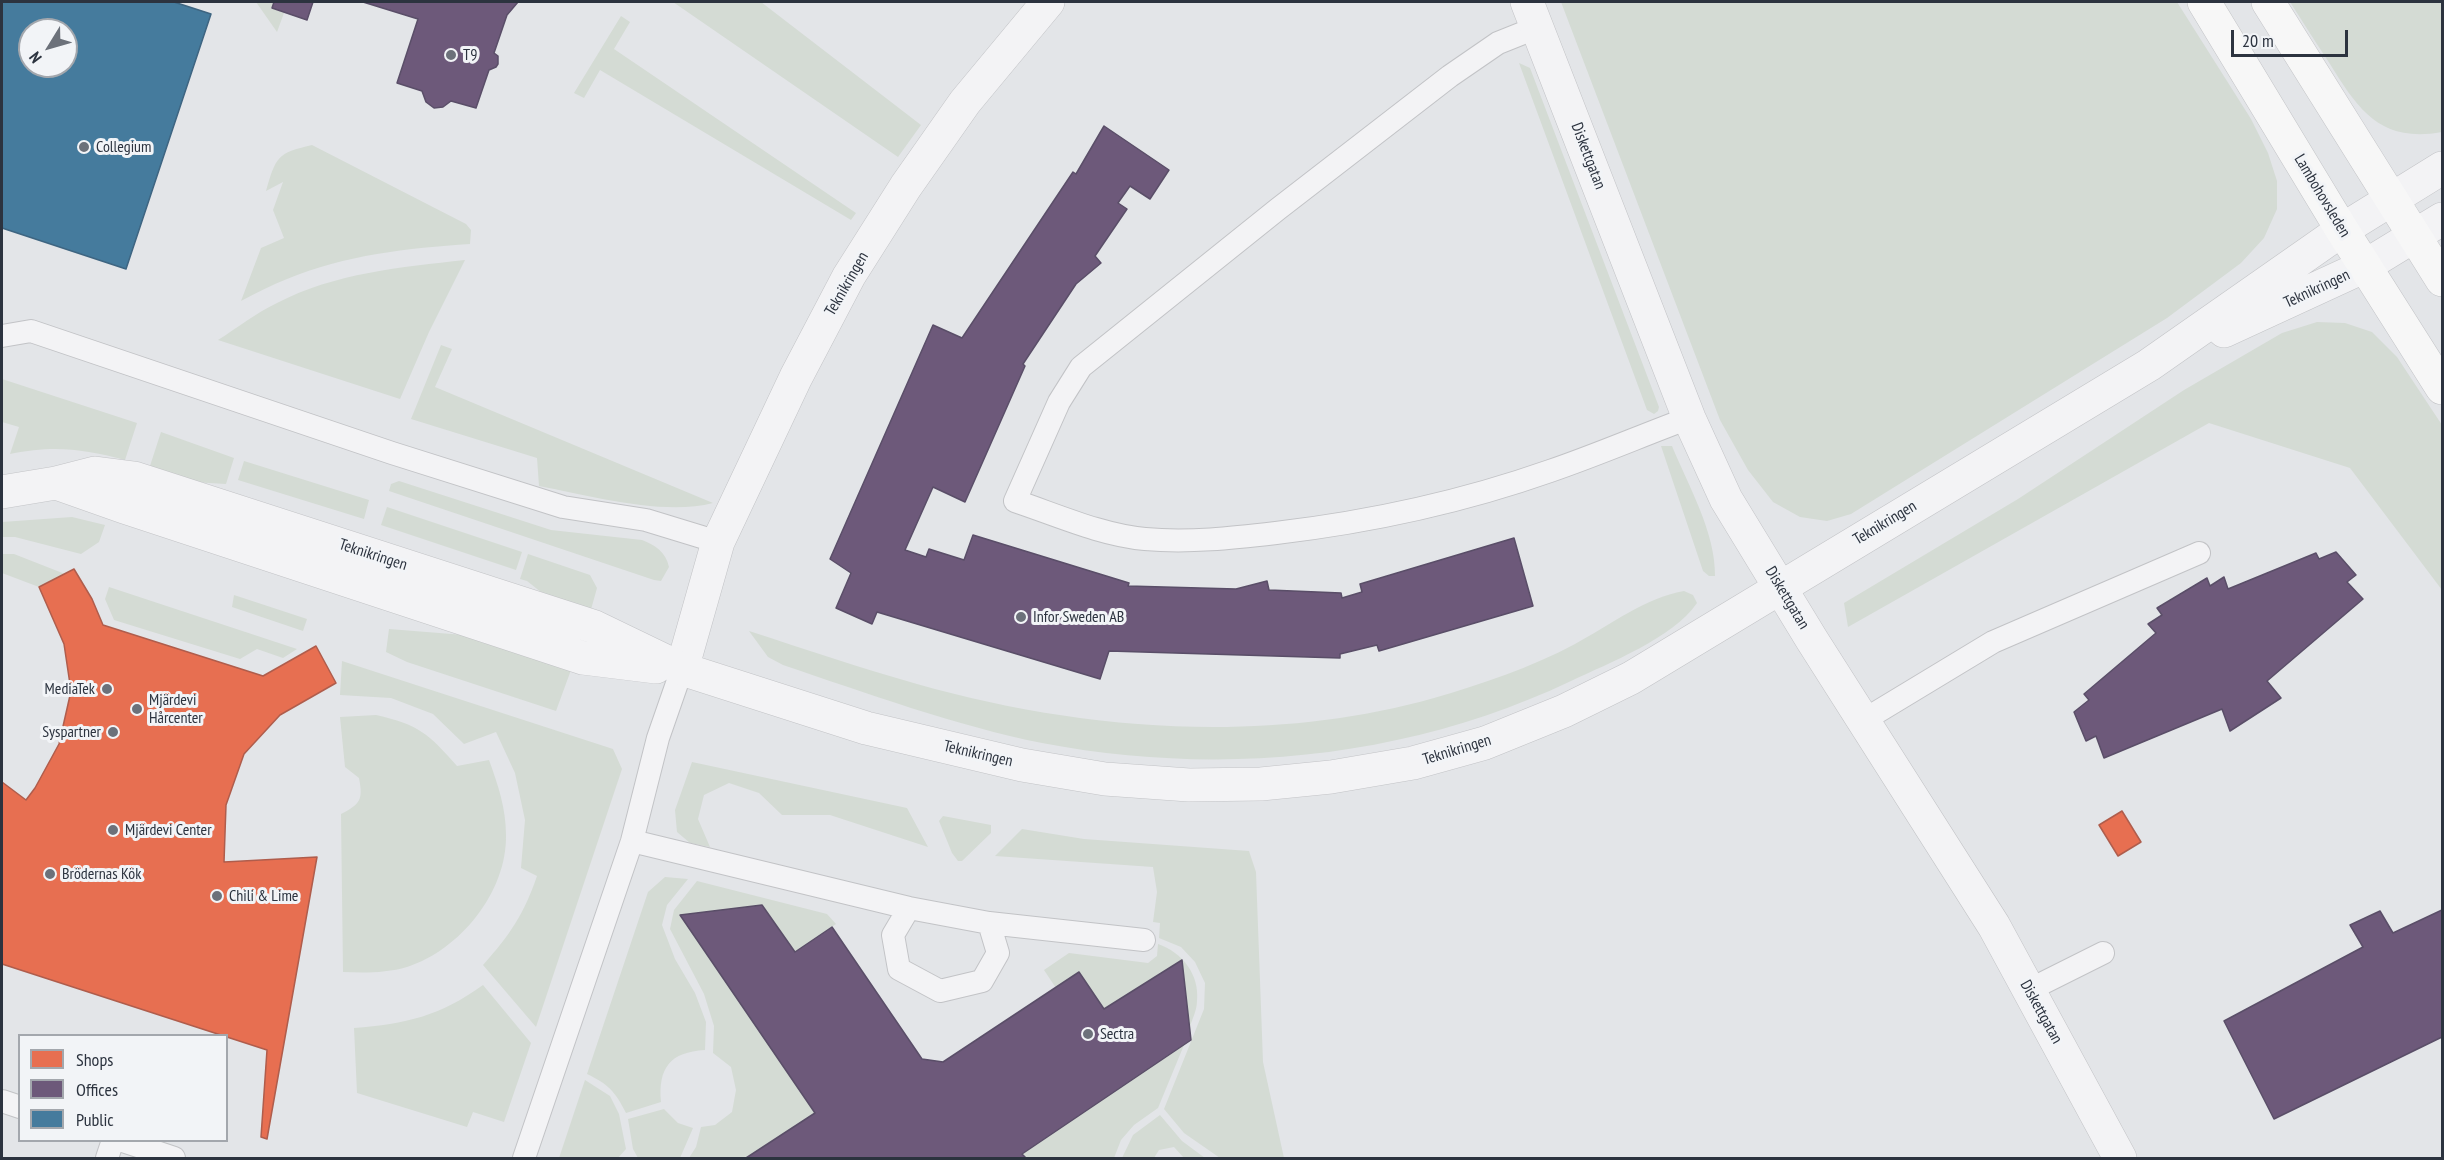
<!DOCTYPE html>
<html>
<head>
<meta charset="utf-8">
<style>
  body { margin:0 }
  #map { position:relative; width:2444px; height:1160px; overflow:hidden; background:#e3e5e8; font-family:"PT Sans Narrow",sans-serif }
  canvas { display:block }
  .frame { position:absolute; inset:0; border:3px solid #2c333f; pointer-events:none }
  .legend { position:absolute; left:18px; top:1034px; width:210px; height:108px; box-sizing:border-box; background:#f2f4f7; border:2px solid #a3a7ad; margin:0; padding:8px 10px; list-style:none; font-size:18px; color:#2c333f }
  .legend li { display:flex; align-items:center; gap:12px; height:30px }
  .legend b { width:30px; border:2px solid #a3a7ad }
  .north { position:absolute; left:18px; top:18px; width:60px; height:60px; box-sizing:border-box; background:#f2f4f7; border:2px solid #a3a7ad; border-radius:50%; rotate:233deg; font-size:16px; font-weight:700; line-height:24px; text-align:center; color:#2c333f }
  .north::after { content:''; display:block; margin:auto; width:21px; height:27px; background:#6c717a; clip-path:polygon(50% 0,100% 100%,50% 72%,0 100%) }
  .scale { position:absolute; left:2231px; top:30px; width:117px; height:27px; box-sizing:border-box; border:3px solid #2c333f; border-top:0; padding-left:8px; font-size:18px; line-height:21px; white-space:nowrap; color:#2c333f; -webkit-text-stroke:4px #f2f4f7; paint-order:stroke }
</style>
</head>
<body>
<div id="map">
<canvas width="2444" height="1160"></canvas>
<div class="frame"></div>
<ul class="legend">
<li><b style="height:16px;background:#e76f51"></b>Shops</li>
<li><b style="height:16px;background:#6d597a"></b>Offices</li>
<li><b style="height:16px;background:#457b9d"></b>Public</li>
</ul>
<div class="north">N</div>
<div class="scale">20 m</div>
</div>
<script>
const c = document.querySelector('canvas').getContext('2d');
c.lineJoin = 'round';
function fillPath(path, color) { c.fillStyle = color; c.fill(path, 'evenodd'); }
function strokePath(path, color, width, dash) { c.strokeStyle = color; c.lineWidth = width; c.lineCap = dash ? 'butt' : 'round'; c.setLineDash(dash || []); c.stroke(path); }
function label(font, color, halo, rows, align = 'center') {
  c.font = font + ' "PT Sans Narrow",sans-serif'; c.lineWidth = 6; c.setLineDash([]); c.textBaseline = 'middle'; c.strokeStyle = halo; c.fillStyle = color; for (const [text, x, y, turn = 0] of rows) {
    c.save(); c.translate(x, y); c.rotate((+turn || 0) * Math.PI / 180); c.textAlign = isNaN(turn) ? turn : align; if (halo) c.strokeText(text, 0, 0); c.fillText(text, 0, 0); c.restore();
  }
}
fillPath(new Path2D(`
  M256 2H274L272 8 284 13 277 32Z
  M673 2H761L921 125 898 157Z
  M1561 2H2177L2251 119 2268 153 2277 181V209L2264 238 2241 263 2167 318 1851 514 1827 521 1800 517 1773 502 1748 470 1720 420Z
  M2290 2H2442V132C2381 143 2359 111 2330 64 2316 43 2303 22 2290 2Z
  M621 16 630 22 614 49 856 213 851 220 600 70 584 98 574 93Z
  M1519 63 1530 68 1659 407 1658 411 1654 414 1647 410Z
  M312 145 466 224 471 230 470 244C408 248 345 255 287 279 272 285 256 293 241 301L261 248 284 238 273 210 283 182 266 191C276 157 277 153 312 145Z
  M465 260 429 332 400 399 218 340C237 328 256 313 277 303 335 273 401 267 465 260Z
  M2317 322 2345 323 2372 332 2397 357 2442 425V590L2350 468 2209 423 1848 627 1844 603 2018 499 2184 390 2282 333Z
  M441 345 452 349 435 387 713 503C664 516 590 496 539 486L537 458 411 419Z
  M2 379 137 423 125 460C83 449 54 445 10 454L19 427 2 422Z
  M161 432 234 458 226 484 193 482 149 469Z
  M1661 446H1672C1688 485 1716 533 1715 576H1709L1703 571Z
  M244 461 369 500 364 519 238 480Z
  M399 481 551 530 642 540C655 545 666 552 669 567L661 581 654 580 389 491 391 484Z
  M387 507 522 552 516 570 381 525Z
  M72 517 105 525 99 542 81 554 15 537H2V522Z
  M2 554H14L65 574 39 587 2 573Z
  M528 554 590 575 597 588 590 613 551 600 527 581 520 579Z
  M109 587 297 649 283 658 257 649 240 659 114 620 105 599Z
  M1684 591 1693 595 1697 603C1673 638 1609 663 1571 681 1407 759 1220 777 1042 743 957 726 866 693 783 665L768 657 749 631C805 649 860 668 917 684 1083 731 1266 745 1434 698 1482 684 1530 668 1575 644 1610 625 1645 598 1684 591Z
  M234 595 307 619 303 631 232 607Z
  M389 629 464 635 571 670 556 711 407 662 386 652Z
  M342 661 613 749 622 769 536 1027 483 965C510 935 524 914 537 876L521 868 525 820 515 773 496 732 464 744 433 714 391 698 340 695Z
  M376 715C419 725 428 733 457 766L489 760C498 785 506 808 506 835 507 892 460 950 407 967 387 973 364 973 343 972L341 814C361 804 363 799 359 778L345 767 340 717Z
  M692 762 907 808 928 847 830 815H782L759 793 729 783 704 795 698 819 710 847 690 843 677 832 675 810Z
  M943 816 991 825V833L962 861H958L952 853 939 821Z
  M1022 829 1084 839 1249 851 1256 872 1263 1062 1284 1158H1220L1184 1133 1164 1109 1204 1009 1205 983 1195 962 1181 947 1159 938 1160 923 1153 922 1157 892 1153 867 995 856Z
  M665 877 688 879 667 905 662 925 675 959 695 993 706 1022 705 1050C670 1052 658 1068 661 1102L626 1113C615 1091 608 1084 587 1074L648 892Z
  M697 881 827 914 836 924 795 952 762 905 681 915 815 1113 746 1158H689L696 1147 701 1127 715 1125 732 1112 736 1090 731 1067 713 1053 714 1026 704 994 670 929 674 910Z
  M1158 944C1182 952 1200 975 1197 1001 1197 1010 1192 1020 1189 1029L1182 960 1104 1009 1079 973 1056 988 1044 970 1069 953 1148 963 1157 956Z
  M483 985 531 1043 504 1122 473 1112 467 1127 357 1093 354 1028C406 1024 440 1016 483 985Z
  M1184 1045 1158 1108 1134 1125 1121 1140 1114 1158H1026L1022 1154Z
  M585 1080 610 1096 619 1114 626 1149 618 1158H559Z
  M664 1109 678 1123 693 1128 680 1158H638L633 1149 628 1119Z
  M1160 1115 1182 1141 1205 1158H1184L1174 1147 1159 1150 1154 1158H1122L1133 1135Z`), '#d4dbd4');
const shops = new Path2D(`
  M74 569 92 599 103 625 263 676 316 646 336 683 280 715 244 754 226 805 224 862 317 857 267 1139 261 1137 267 1050 2 964V782L26 800 35 788 59 744 71 691 64 644 39 587Z
  M2122 811 2141 842 2118 856 2099 825Z`);
fillPath(shops, '#e76f51');
strokePath(shops, '#af5d4c', 1.5);
const offices = new Path2D(`
  M274 2H313L307 20 272 8Z
  M363 2H518L507 15 494 53 498 56V64L496 67 489 70 476 108 451 101 443 107 434 108 426 102 422 91 397 83 418 19Z
  M1104 126 1169 170 1150 199 1130 186 1118 203 1127 209 1095 256 1101 263 1076 284 1023 364 1025 366 965 502 933 487 905 550 926 557 929 549 964 560 973 535 1129 583 1128 586 1236 589 1267 581 1269 590 1341 593 1342 598 1362 592 1360 584 1514 538 1533 606 1379 651 1377 645 1340 654V658L1109 651 1100 679 877 612 872 624 836 608 851 573 830 559 933 325 962 338 1073 172 1076 174Z
  M2336 552 2356 575 2347 582 2363 599 2267 681 2281 698 2230 731 2222 709 2104 758 2096 736 2086 741 2074 712 2089 700 2084 694 2156 633 2148 624 2162 615 2157 608 2207 578 2210 586 2224 577 2228 589 2316 553 2319 559Z
  M762 905 795 952 832 927 922 1059 943 1062 1079 972 1104 1009 1182 960 1191 1040 1022 1154 1026 1158H746L815 1113 680 915Z
  M2442 910V1037L2274 1119 2224 1021 2363 947 2350 925 2380 911 2393 933Z`);
fillPath(offices, '#6d597a');
strokePath(offices, '#5a4e68', 1.5);
const public = new Path2D(`
  M2 2H174L211 14 126 269 2 228ZM30 30H66V66H30Z`);
fillPath(public, '#457b9d');
strokePath(public, '#3e6581', 1.5);
const service = new Path2D(`
  M1538 27 1498 43 1450 76 1278 209 1081 367 1059 402 1015 501C1057 515 1101 535 1145 539 1188 543 1233 538 1276 533 1369 522 1462 502 1550 471 1597 455 1643 435 1689 418
  M2 336 31 331 392 453 563 507 646 520 718 542
  M1864 720 1993 642 2199 553
  M632 841 909 908 989 923 1144 940
  M909 908 893 935 899 969 940 991 982 981 998 953 989 923
  M2029 990 2103 953
  M2 1101 20 1107
  M120 1140 174 1158
  M107 1158 113 1140
  M524 1158 632 841 658 738 682 669`);
const minor = new Path2D(`
  M1527 2 1689 418 1726 499 1812 640 1994 926 2120 1158
  M682 669 718 542 796 377 849 276 906 186 965 102 1048 2`);
const tertiary = new Path2D(`
  M2224 331 2365 266 2442 219
  M56 483 124 507 583 658 656 667
  M2 492 56 483 95 473 134 478 595 627 682 669 866 728 1022 765 1105 779 1189 785 1261 784 1331 777 1413 763 1485 743 1564 711 1631 678 2149 365 2342 230 2442 168`);
const secondary = new Path2D(`
  M2204 2 2342 230 2442 388
  M2268 2 2442 280`);
strokePath(service, '#c2c3c6', 24);
strokePath(minor, '#c2c3c6', 34);
strokePath(tertiary, '#c2c3c6', 34);
strokePath(secondary, '#c2c3c6', 34);
strokePath(service, '#f3f3f5', 22);
strokePath(minor, '#f3f3f5', 33);
strokePath(tertiary, '#f3f3f5', 33);
strokePath(secondary, '#f7f7f7', 33);
for (const [x, y, r, color] of [
  [451,55,6,"#6c717a"],
  [84,147,6,"#6c717a"],
  [1021,617,6,"#6c717a"],
  [107,689,6,"#6c717a"],
  [137,709,6,"#6c717a"],
  [113,732,6,"#6c717a"],
  [113,830,6,"#6c717a"],
  [50,874,6,"#6c717a"],
  [217,896,6,"#6c717a"],
  [1088,1034,6,"#6c717a"]
]) { const dot = new Path2D(); dot.arc(x, y, r, 0, 2 * Math.PI); c.fillStyle = color; c.fill(dot); strokePath(dot, '#f2f4f7', 2); }
label('16px', '#2c333f', '#f2f4f7', [
  ["T9",463,55],
  ["Collegium",96,147],
  ["Infor Sweden AB",1033,617],
  ["MediaTek",95,689,"right"],
  ["Mjärdevi",149,700],
  ["Hårcenter",149,718],
  ["Syspartner",101,732,"right"],
  ["Mjärdevi Center",125,830],
  ["Brödernas Kök",62,874],
  ["Chili & Lime",229,896],
  ["Sectra",1100,1034]
], 'left');
label('16px', '#2c333f', '#f2f4f7', [
  ["Diskettgatan",1588,156,69],
  ["Lambohovsleden",2322,196,59],
  ["Teknikringen",847,284,-60],
  ["Teknikringen",2317,289,-25],
  ["Teknikringen",1885,523,-31],
  ["Teknikringen",373,555,18],
  ["Diskettgatan",1787,598,59],
  ["Teknikringen",1457,750,-17],
  ["Teknikringen",978,754,13],
  ["Diskettgatan",2041,1012,61]
]);
</script>
</body>
</html>
